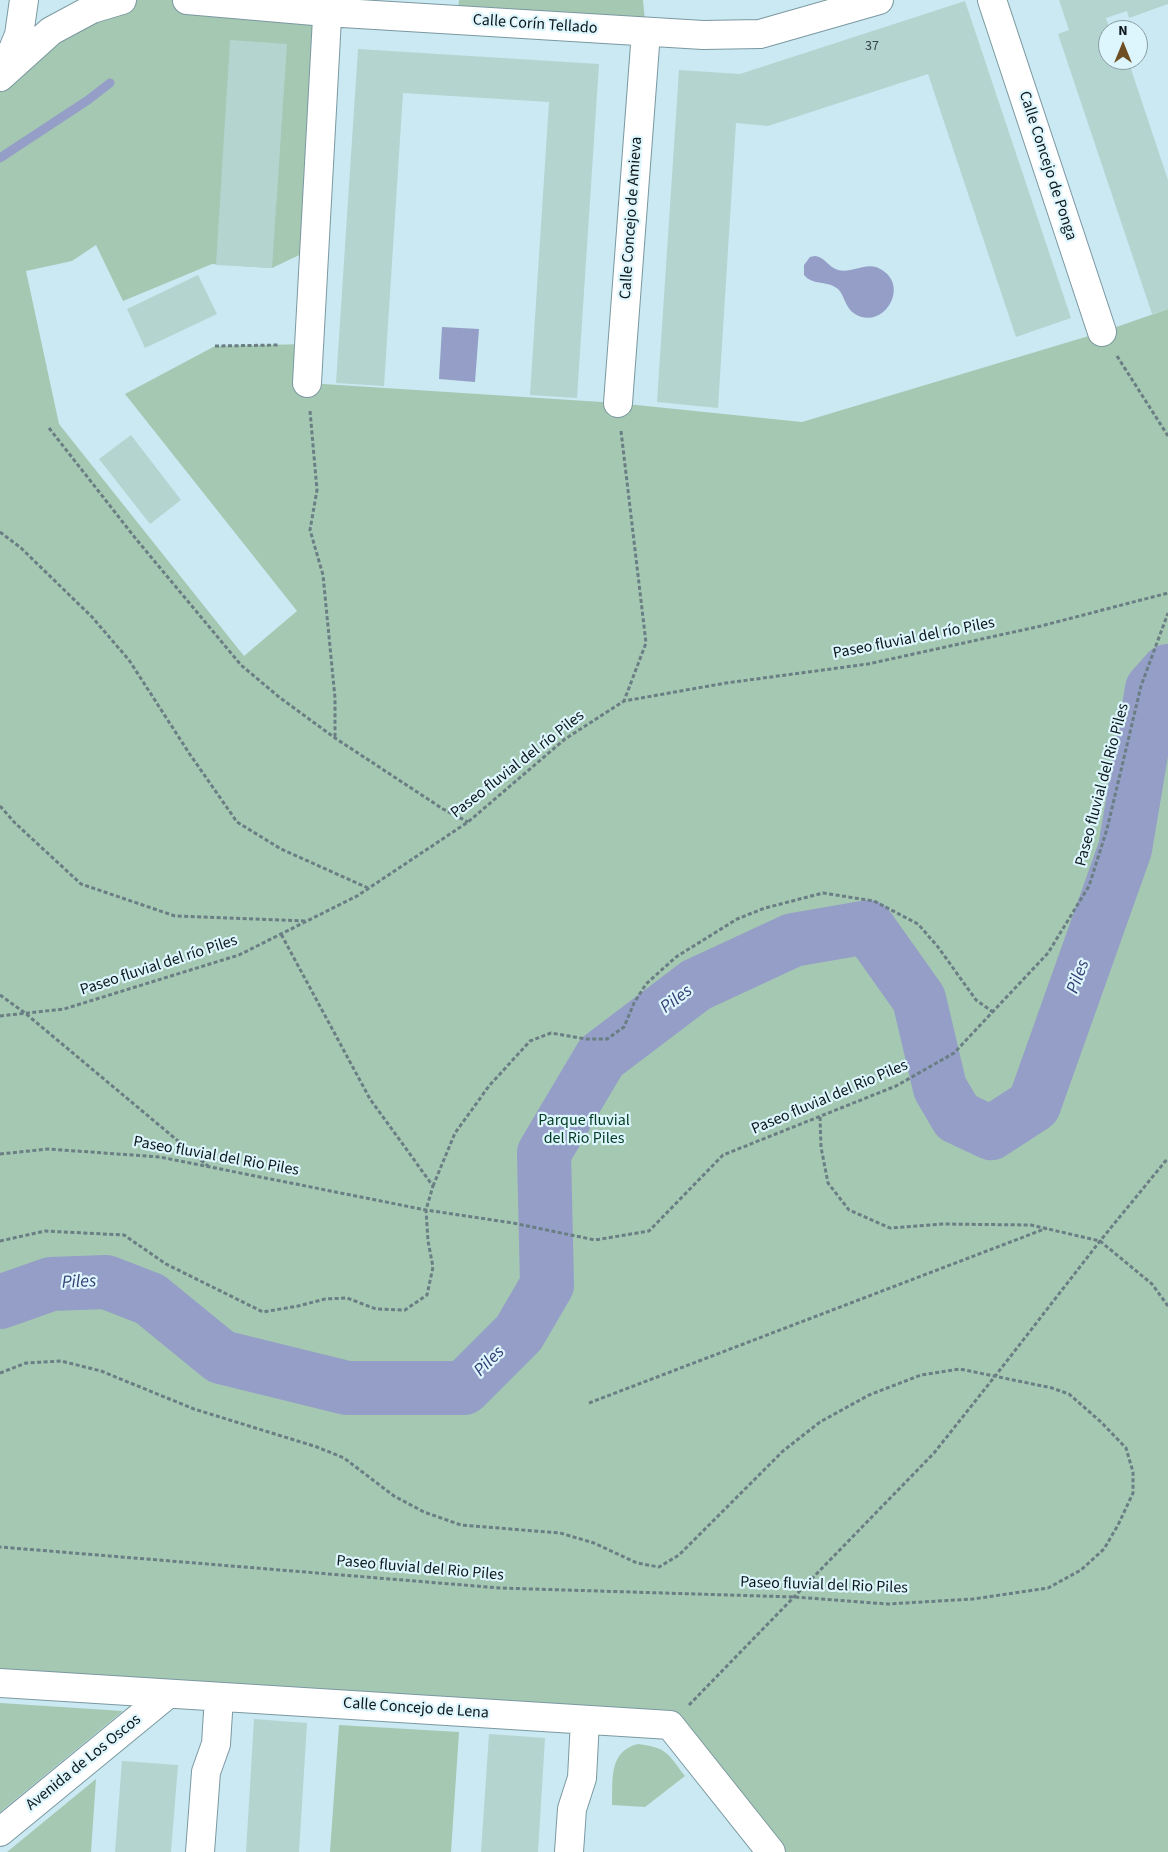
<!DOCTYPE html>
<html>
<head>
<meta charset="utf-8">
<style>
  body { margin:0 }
  #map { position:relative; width:1168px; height:1852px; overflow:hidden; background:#cae9f2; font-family:"Source Sans 3",sans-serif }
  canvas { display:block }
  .north { position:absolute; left:1098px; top:20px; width:50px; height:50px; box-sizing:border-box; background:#ddf5fc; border:1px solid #899ca2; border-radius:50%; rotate:0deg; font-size:14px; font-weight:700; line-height:20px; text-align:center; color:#0c171a }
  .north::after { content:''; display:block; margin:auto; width:18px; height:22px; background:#6e4f24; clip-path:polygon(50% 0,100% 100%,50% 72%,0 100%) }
</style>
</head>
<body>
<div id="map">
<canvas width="1168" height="1852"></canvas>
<div class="north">N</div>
</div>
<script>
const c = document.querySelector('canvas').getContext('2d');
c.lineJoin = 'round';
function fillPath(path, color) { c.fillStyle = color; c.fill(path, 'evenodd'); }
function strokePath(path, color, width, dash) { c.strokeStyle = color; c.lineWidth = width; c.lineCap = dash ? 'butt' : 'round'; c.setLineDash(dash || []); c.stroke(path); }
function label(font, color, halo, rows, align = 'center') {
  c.font = font + ' "Source Sans 3",sans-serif'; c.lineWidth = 4.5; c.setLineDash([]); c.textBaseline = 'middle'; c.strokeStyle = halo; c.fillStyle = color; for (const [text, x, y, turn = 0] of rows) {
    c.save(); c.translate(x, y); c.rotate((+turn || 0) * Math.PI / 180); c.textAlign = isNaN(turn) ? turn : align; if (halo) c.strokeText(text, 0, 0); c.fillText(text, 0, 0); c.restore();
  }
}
fillPath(new Path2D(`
  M122 0H187L326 12 314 248 272 268 212 264 123 301 96 245 72 261 26 271 59 424 244 656 297 611 125 394 215 346 309 344 308 383 617 403 802 422 1102 332 1168 309V1852H784L675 1719 0 1680V77Z
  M459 0H643L646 32 457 19Z
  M0 1703 123 1711 0 1812Z
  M339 1725 459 1732 451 1852H330Z
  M638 1744C668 1748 667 1753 685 1776L645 1807 612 1805C613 1781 608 1751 638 1744Z
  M96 1779 91 1852H7Z`), '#a5c8b3');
fillPath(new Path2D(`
  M815 256C825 257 828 267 838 270 853 274 867 260 882 270 910 287 883 331 855 314 845 308 845 296 838 289 827 280 813 286 804 275V265L810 257Z
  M442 327 479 329 475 382 439 379Z`), '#949ec6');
strokePath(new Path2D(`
  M0 158 88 100 110 83`), '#949ec6', 9);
strokePath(new Path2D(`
  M0 1302 51 1284 106 1282 150 1299 221 1357 347 1388H464L519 1333 547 1285 544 1153 601 1057 696 985 793 940 868 927 919 999 940 1088 957 1117 991 1133 1034 1105 1125 849 1152 689 1168 671`), '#949ec6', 54);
fillPath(new Path2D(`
  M1059 0H1168V4L1129 18 1127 11 1106 18 1110 30H1108V60H1128L1168 180V309L1152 314 1058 34 1069 30Z
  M965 1 1071 318 1016 337 928 74 768 126 736 123 718 408 657 402 679 70 740 74Z
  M230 40 287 44 272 268 216 265Z
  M358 49 599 64 577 398 530 395 549 102 403 93 384 386 336 383Z
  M198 275 217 314 145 348 127 309Z
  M131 435 181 500 150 524 99 459Z
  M254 1719 307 1723 299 1852H246Z
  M489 1734 545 1738 538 1852H481Z
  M122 1761 178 1765 171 1852H115Z`), '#b4d4d0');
const minor = new Path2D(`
  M187 0 326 12 703 35 760 34 879 0
  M992 0 1102 332
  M5 68 19 35 24 0
  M0 77 51 31 92 9 122 0
  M307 383 328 0
  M618 403 646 32
  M0 1683 670 1725 771 1852
  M0 1832 168 1694
  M200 1852 206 1772 216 1744 219 1697
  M569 1852 572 1809 582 1778 585 1720`);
strokePath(minor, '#7b98a0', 30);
strokePath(new Path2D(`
  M215 346 279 345
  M1117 356 1168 436
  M310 411 317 490 310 530 323 575 335 698V738
  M49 428 136 539 241 665 279 697 335 738 443 809 468 822
  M621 431 646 643 624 701
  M0 532 21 548 92 617 129 660 189 753 237 822 281 849 368 888
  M0 806 15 823 81 884 175 916 305 921
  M0 995 25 1013 208 1166
  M0 1016 64 1009 239 955 357 896 468 822 565 739 624 701 726 683 868 664 1041 626 1168 593
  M820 1117 821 1147 828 1183 849 1210 890 1228 942 1224 1031 1225 1100 1241 1152 1284 1168 1306
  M0 1154 48 1149 160 1157 426 1210 513 1223 595 1240 649 1231 723 1155 896 1086 954 1053 1048 953 1089 886 1107 829 1141 686 1168 613
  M433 1186 455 1133 489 1086 530 1041 551 1033 586 1039H607L624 1027 634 1003 646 984 676 957 737 919 765 908 823 893 874 901 918 924 938 947 976 1000 993 1012
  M0 1241 45 1231 124 1235 166 1264 263 1312 298 1306 325 1299 347 1298 376 1309 405 1310 427 1295 433 1267 428 1241 426 1210 433 1186 370 1099 281 934
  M0 1373 26 1363 61 1361 101 1371 194 1409 317 1447 344 1458 394 1496 424 1512 461 1525 560 1533 594 1543 637 1563 659 1567 679 1555 783 1451 820 1422 869 1395 921 1375 960 1369 1052 1388 1069 1394 1101 1422 1126 1448 1133 1472V1493L1118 1525 1104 1549 1081 1570 1048 1588 973 1599 888 1604 794 1597 500 1588 0 1547
  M589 1403 1047 1228
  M689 1705 934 1453 996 1375 1100 1241 1168 1158`), '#6a7e84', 3, [4, 2.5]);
strokePath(minor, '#fff', 28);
label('14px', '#364648', null, [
  ["37",872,47]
]);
label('16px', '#0c171a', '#ddf5fc', [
  ["Calle Corín Tellado",535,25,4],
  ["Calle Concejo de Ponga",1047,166,72],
  ["Calle Concejo de Amieva",632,218,-86],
  ["Paseo fluvial del río Piles",914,639,-11],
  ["Paseo fluvial del río Piles",518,765,-38],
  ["Paseo fluvial del Rio Piles",1103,785,-75],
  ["Paseo fluvial del río Piles",159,966,-18],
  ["Paseo fluvial del Rio Piles",830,1098,-23],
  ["Paseo fluvial del Rio Piles",216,1157,10],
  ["Paseo fluvial del Rio Piles",420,1569,5],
  ["Paseo fluvial del Rio Piles",824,1586,2],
  ["Calle Concejo de Lena",416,1709,4],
  ["Avenida de Los Oscos",84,1763,-39]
]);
label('16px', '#003b22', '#ddf5fc', [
  ["Parque fluvial",584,1121],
  ["del Rio Piles",584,1139]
]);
label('italic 18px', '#343e73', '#ddf5fc', [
  ["Piles",1079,977,-70],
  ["Piles",677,1000,-37],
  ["Piles",79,1283,-3],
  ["Piles",490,1362,-45]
]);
</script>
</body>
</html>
